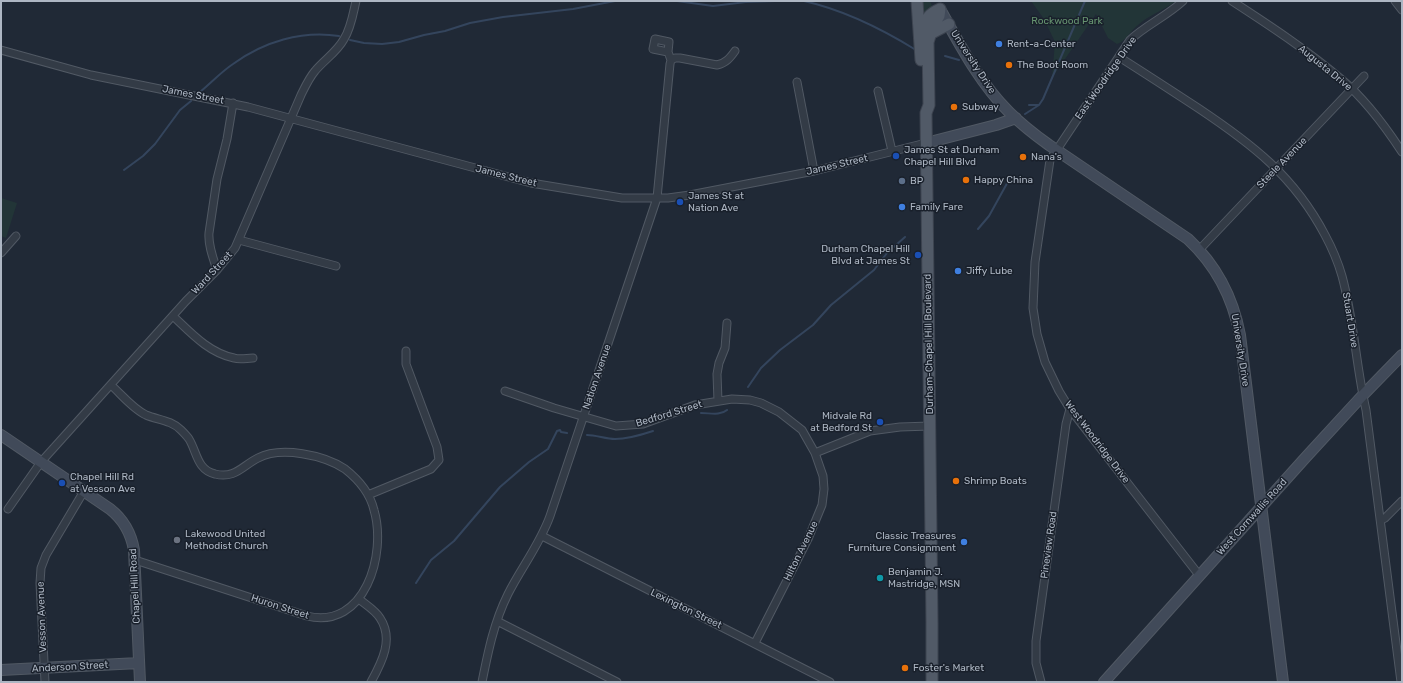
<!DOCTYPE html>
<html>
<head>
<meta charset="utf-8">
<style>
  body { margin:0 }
  #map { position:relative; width:1403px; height:683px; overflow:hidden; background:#202936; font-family:Rubik,sans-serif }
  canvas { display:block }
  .frame { position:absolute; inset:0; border:2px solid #adb6c3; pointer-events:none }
</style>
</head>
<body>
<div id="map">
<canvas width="1403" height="683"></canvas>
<div class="frame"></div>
</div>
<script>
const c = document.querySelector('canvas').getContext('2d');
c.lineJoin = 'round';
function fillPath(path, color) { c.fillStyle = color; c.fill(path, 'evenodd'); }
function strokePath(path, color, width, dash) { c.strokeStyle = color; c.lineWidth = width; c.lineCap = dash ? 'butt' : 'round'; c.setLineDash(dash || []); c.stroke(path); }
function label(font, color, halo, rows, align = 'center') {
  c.font = font + ' Rubik,sans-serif'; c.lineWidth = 3; c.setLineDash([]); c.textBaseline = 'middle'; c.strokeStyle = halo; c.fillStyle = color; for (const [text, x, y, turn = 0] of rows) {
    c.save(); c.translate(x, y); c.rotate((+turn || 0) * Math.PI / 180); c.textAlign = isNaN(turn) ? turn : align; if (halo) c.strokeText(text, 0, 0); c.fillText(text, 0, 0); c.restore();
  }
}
fillPath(new Path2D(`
  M919 1H930L933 8 921 20Z
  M1031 1H1176C1164 10 1149 15 1138 25 1131 30 1125 42 1117 44L1108 38 1096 14 1052 78 1055 42 1044 19Z
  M1 198 17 203 6 238 1 236Z`), '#223537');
strokePath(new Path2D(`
  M677 1 713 6 746 2 775 1
  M804 1C844 10 882 29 916 50
  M350 40 364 43 382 44 399 42 424 35 445 31 470 23 503 17 573 9 615 1
  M945 56 959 60
  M200 92C211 83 221 72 233 64 263 42 302 30 339 36
  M1029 105H1038
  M1025 114 1039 105 1043 99 1085 1
  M124 170 143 156 155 144 180 110 191 101
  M978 229 989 216 1010 178
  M748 387 761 368 780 350 813 325 831 305 874 270 887 253 905 237
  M701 413C710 413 720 416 727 410
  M587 435C596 435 606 439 615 439 628 439 641 435 653 431
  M416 583 431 560 454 541 500 487 529 462 548 449 557 431 560 430 561 432 567 433`), '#34455d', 2);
const street = new Path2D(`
  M1183 1C1167 16 1146 25 1130 40L1050 160 1035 262 1033 308 1037 334 1045 362 1059 391 1070 409 1199 575
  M1232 1C1269 25 1307 50 1341 79 1365 99 1385 126 1402 152
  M1395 1 1402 10
  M1 50 91 75 248 107 531 183 622 198H668L690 195 814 171 926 143
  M668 52 653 49 655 39 669 42 668 52 671 60
  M1119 57C1146 74 1172 91 1198 108 1252 144 1294 176 1325 235 1332 248 1338 262 1342 276 1354 320 1356 366 1366 410L1401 682
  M671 60 675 58H680L717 65C726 63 730 58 735 51
  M797 82 814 171
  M878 91 892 151
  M239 240 336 266
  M1199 250 1364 76
  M1 253 16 236
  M217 270C213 258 208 245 209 233L217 179 227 139 233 103
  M173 316C191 333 209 353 234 358 240 360 247 358 253 358
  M111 385C122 395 133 409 146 415 158 420 171 420 181 430 184 433 187 436 189 439 197 452 197 470 215 474 235 479 242 466 258 458 281 446 324 455 345 469 359 480 370 493 374 510 387 554 365 630 307 616L135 560
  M505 391 554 408 616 426 643 424 695 405 732 399 750 400 761 403 779 412 802 430 815 453 823 476 824 489 822 505 808 539 755 643
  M718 401 717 374 719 363 725 348 727 323
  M815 453 870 431 900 427 930 426
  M368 495 431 469 439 460 437 447 406 364V351
  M8 509 41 462 186 301 217 270 235 248 301 95C305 87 309 78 315 71 324 60 337 52 344 39 351 28 353 14 356 1
  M1381 520 1385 518 1402 501
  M542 536 830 682
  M359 599C366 605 375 610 380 618 394 639 382 662 371 682
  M497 621 617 682
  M45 682 40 583 41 568 46 555 84 491
  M482 682C488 652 494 622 508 594 521 568 540 544 550 516L657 198 670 64 671 60
  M1041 682 1036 663V641L1066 424 1070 409`);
const secondary = new Path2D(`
  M940 9C960 45 979 82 1009 112 1021 124 1035 135 1049 145L1188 239C1216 265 1233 298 1240 335L1283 682
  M926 143 996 125 1016 118
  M1 435 110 509C124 520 131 533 134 550L140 682
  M1 670 139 663
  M1104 682 1306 457 1363 395 1402 355`);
const primary = new Path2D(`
  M917 1 921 60
  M932 33 949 24
  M922 34C927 20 926 15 940 9
  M932 682V623L926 113 929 105 928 42 933 26 939 16 940 9`);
strokePath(street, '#515964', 9);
strokePath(secondary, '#515964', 12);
strokePath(primary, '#3d4450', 13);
strokePath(street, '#333b46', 7);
strokePath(secondary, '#414a59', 10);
strokePath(primary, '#515a67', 11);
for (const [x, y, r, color] of [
  [999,44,4,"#3f7fe0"],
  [1009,65,4,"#e8710a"],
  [954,107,4,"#e8710a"],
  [896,156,4,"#1a4fb4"],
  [1023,157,4,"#e8710a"],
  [966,180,4,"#e8710a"],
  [902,181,4,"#5c6f8a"],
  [680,202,4,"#1a4fb4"],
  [902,207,4,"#3f7fe0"],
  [918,255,4,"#1a4fb4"],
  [958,271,4,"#3f7fe0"],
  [880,422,4,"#1a4fb4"],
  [956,481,4,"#e8710a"],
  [62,483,4,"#1a4fb4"],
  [177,540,4,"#6b7280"],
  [964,542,4,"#3f7fe0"],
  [880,578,4,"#0f9aa8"],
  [905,668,4,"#e8710a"]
]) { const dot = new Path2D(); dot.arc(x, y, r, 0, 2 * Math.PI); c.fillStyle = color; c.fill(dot); strokePath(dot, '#19202b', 1.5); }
label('10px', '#669370', '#19202b', [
  ["Rockwood Park",1067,21]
]);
label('10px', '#adb6c3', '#19202b', [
  ["Rent-a-Center",1007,44],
  ["The Boot Room",1017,65],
  ["Subway",962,107],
  ["James St at Durham",904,150],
  ["Chapel Hill Blvd",904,162],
  ["Nana's",1031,157],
  ["Happy China",974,180],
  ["BP",910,181],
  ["James St at",688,196],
  ["Nation Ave",688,208],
  ["Family Fare",910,207],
  ["Durham Chapel Hill",910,249,"right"],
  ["Blvd at James St",910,261,"right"],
  ["Jiffy Lube",966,271],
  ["Midvale Rd",872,416,"right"],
  ["at Bedford St",872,428,"right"],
  ["Chapel Hill Rd",70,477],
  ["at Vesson Ave",70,489],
  ["Shrimp Boats",964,481],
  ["Lakewood United",185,534],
  ["Methodist Church",185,546],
  ["Classic Treasures",956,536,"right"],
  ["Furniture Consignment",956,548,"right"],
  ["Benjamin J.",888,572],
  ["Mastridge, MSN",888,584],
  ["Foster's Market",913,668]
], 'left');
label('10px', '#adb6c3', '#19202b', [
  ["University Drive",973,62,57],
  ["Augusta Drive",1325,68,39],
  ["East Woodridge Drive",1106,78,-55],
  ["James Street",193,95,11],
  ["Steele Avenue",1282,163,-46],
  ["James Street",837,165,-13],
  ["James Street",506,176,14],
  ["Ward Street",212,273,-47],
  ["Stuart Drive",1350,320,81],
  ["Durham-Chapel Hill Boulevard",929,344,-91],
  ["University Drive",1240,350,81],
  ["Nation Avenue",597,377,-71],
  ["Bedford Street",669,414,-17],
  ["West Woodridge Drive",1097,442,53],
  ["West Cornwallis Road",1252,517,-48],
  ["Pineview Road",1049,545,-82],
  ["Hilton Avenue",801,551,-64],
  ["Chapel Hill Road",135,586,-93],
  ["Huron Street",280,607,18],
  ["Lexington Street",686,609,26],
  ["Vesson Avenue",42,617,-92],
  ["Anderson Street",70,667,-3]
]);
</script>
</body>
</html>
